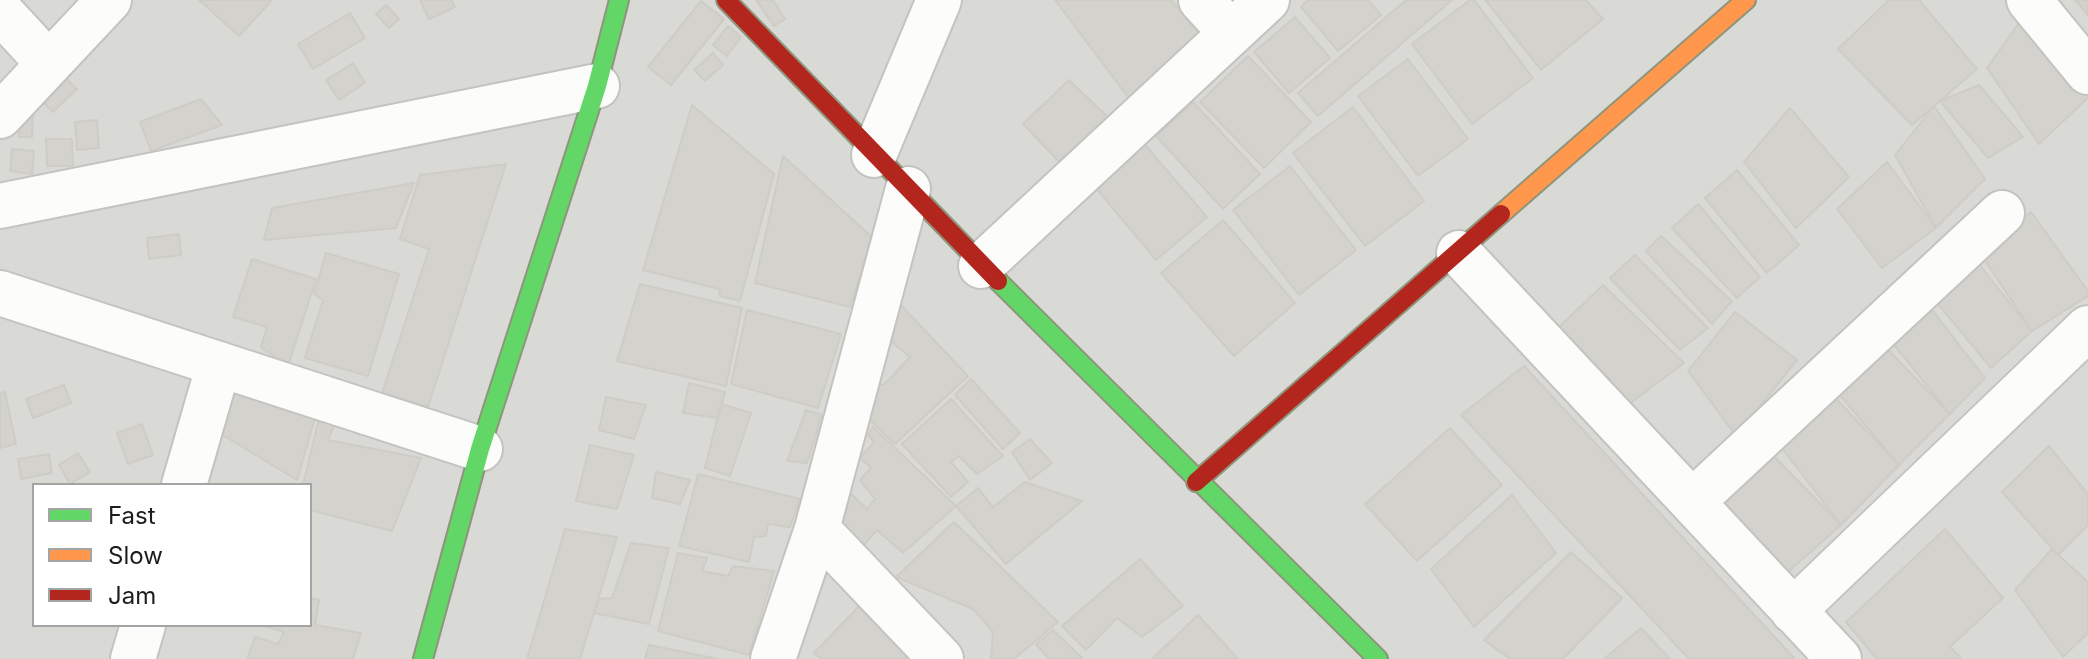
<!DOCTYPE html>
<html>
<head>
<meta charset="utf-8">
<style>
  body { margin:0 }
  #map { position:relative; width:2088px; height:659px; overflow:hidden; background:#eaeae4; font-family:Inter,sans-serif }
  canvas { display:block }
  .legend { position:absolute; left:32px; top:483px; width:280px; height:144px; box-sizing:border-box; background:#fff; border:2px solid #a4a4a4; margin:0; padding:10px 14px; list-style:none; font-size:24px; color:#1c1c1c }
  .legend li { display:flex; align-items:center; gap:16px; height:40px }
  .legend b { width:40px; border:2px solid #a4a4a4 }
</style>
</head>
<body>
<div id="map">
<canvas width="2088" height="659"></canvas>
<ul class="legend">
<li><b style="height:10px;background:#63d668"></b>Fast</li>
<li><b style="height:10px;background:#ff974d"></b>Slow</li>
<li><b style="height:10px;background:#b3261e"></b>Jam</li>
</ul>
</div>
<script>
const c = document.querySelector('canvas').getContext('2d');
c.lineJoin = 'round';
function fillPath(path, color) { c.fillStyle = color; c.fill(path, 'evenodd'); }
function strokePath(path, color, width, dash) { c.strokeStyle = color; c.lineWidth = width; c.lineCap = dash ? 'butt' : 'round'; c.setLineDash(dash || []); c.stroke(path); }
fillPath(new Path2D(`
  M0 0H2088V659H0ZM34 485H310V625H34Z`), '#d9d9d6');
const building = new Path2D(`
  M199 0H272L239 36Z
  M420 0H451L455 7 429 19Z
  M756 0H773L785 19 774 26Z
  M1055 0H1171L1202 35 1134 105Z
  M1308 0H1368L1381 15 1338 51 1301 7Z
  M1406 0H1452L1318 116 1298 93Z
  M1470 0H1474L1533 78 1472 124 1412 44Z
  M1485 0H1586L1603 19 1541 70Z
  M1889 0H1919L1977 69 1912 125 1838 49Z
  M2075 0H2088V15Z
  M701 1 724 19 671 85 648 67Z
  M386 5 399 19 389 28 376 14Z
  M350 13 365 38 313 69 298 44Z
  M1295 17 1330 58 1289 93 1254 52Z
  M2021 20 2088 90V98L2039 144 1987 68Z
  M728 26 741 37 727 56 713 45Z
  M713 53 723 65 705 81 694 70Z
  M1248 56 1311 122 1264 168 1200 102Z
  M1408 59 1468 139 1418 176 1358 96Z
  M353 63 365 83 339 100 326 80Z
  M60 72 77 89 53 112 36 95Z
  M1069 80 1115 124 1068 171 1023 124Z
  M1979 85 2023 137 1988 158 1940 101Z
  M201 99 222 125 151 151 140 122Z
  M1193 102 1260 174 1223 209 1156 136Z
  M692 105 774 174 740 301 720 296 719 289 643 270Z
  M1934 106 1985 179 1936 228 1895 155Z
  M1353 107 1424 201 1365 246 1293 153Z
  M1790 108 1849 177 1796 228 1744 162Z
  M20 110 33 111 32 137H19Z
  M97 120 99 148 77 150 75 122Z
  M46 139H72L73 166H47Z
  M1140 139 1207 217 1156 260 1090 181Z
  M12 149 34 151 32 174 10 171Z
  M783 156 873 238 850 307 755 283Z
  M1887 162 1936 228 1882 268 1837 209Z
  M506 164 428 407 382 393 429 249 400 239 420 175Z
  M1290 166 1356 250 1299 295 1233 210Z
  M1737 170 1799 245 1767 273 1705 198Z
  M414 183 396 228 264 240 272 208Z
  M1698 204 1760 277 1737 298 1672 228Z
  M2031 212 2088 291V296L2032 331 1980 253Z
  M1223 220 1295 303 1234 356 1161 273Z
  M179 234 181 255 149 259 147 238Z
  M1661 236 1732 301 1712 324 1646 251Z
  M326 253 399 274 368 376 305 358 323 300 314 294Z
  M1635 255 1708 328 1680 350 1610 278Z
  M1972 255 2032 331 1991 368 1928 292Z
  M252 259 316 279 288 366 261 347 267 327 233 317Z
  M640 284 742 308 726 386 617 361Z
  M1603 285 1684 363 1625 407 1558 328Z
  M1922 297 1985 378 1950 414 1882 330Z
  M898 302 968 376 895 444 862 413 871 384 884 385 910 357 887 338Z
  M747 310 841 334 818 408 731 384Z
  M1735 312 1797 360 1736 436 1688 371Z
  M1875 336 1950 414 1899 465 1828 381Z
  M1524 366 1795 659H1689L1461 415Z
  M238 378 319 404 297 480 221 434Z
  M971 379 1020 433 1003 449 955 395Z
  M689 383 725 392 718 418 683 413Z
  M64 385 71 403 33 418 26 399Z
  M1825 387 1899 465 1841 525 1778 443Z
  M5 392 16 444 0 448V393Z
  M606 397 646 405 634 439 599 430Z
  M951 399 1003 456 977 474 959 456 951 462 968 482 951 497 902 444Z
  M721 404 751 413 730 476 705 468Z
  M806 410 822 415 807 463 787 461Z
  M320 415 335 423 328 440 421 458 392 531 310 510V485H303Z
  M142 424 153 455 128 464 117 433Z
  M873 427 956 506 903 553 877 530 861 548 834 514 845 488 867 509 875 499 860 480 871 468 860 458 874 442 868 435Z
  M1450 428 1502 485 1417 561 1365 504Z
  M1030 439 1052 463 1030 480 1012 452Z
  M590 445 634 455 617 509 576 501Z
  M2049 446 2088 494V525L2058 555 2002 492Z
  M1767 449 1841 525 1781 578 1715 498Z
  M78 453 90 472 70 484 59 465Z
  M49 454 52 473 21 479 18 459Z
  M656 472 690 480 680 504 652 498Z
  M698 474 800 499 790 527 768 524 766 536 754 537 749 562 679 546Z
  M1025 482 1082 501 1006 564 956 506 978 488 993 507Z
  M1512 495 1556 553 1474 627 1431 569Z
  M954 522 1058 622 1014 659H991L993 632 973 609 896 577Z
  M565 529 617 537 580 659H527Z
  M1945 529 2003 598 1950 647 1962 659H1877L1846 622Z
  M631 543 669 548 649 624 594 613 599 599 612 598Z
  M2052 549 2088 582V633L2063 657 2015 590Z
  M1571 552 1622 598 1563 659H1510L1484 640Z
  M678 553 707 558 702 571 728 576 733 566 774 571 749 655 658 631Z
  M1140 559 1183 606 1142 637 1117 618 1086 650 1062 626Z
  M310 598 319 600 315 625 361 633 353 659H247L255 637 278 644 284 632 260 625H310Z
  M865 600 909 654 904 659H821L814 653Z
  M1198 615 1238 659H1152Z
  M1641 628 1670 659H1604Z
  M1053 630 1083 659H1049L1036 644Z
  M649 645 718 659H645Z`);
fillPath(building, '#d3d2cc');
strokePath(building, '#ceccc5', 2);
const street = new Path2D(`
  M1201 0 1231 33
  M2029 0 2088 72
  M0 11 49 64
  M0 116 109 0
  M874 155 939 0
  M0 206 597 86
  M1459 253 1839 659
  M981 266 1267 0
  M0 293 480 449
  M184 485 219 364
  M1692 502 2002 213
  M817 529 941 659
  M1793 611 2088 328
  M133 659 143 625
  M773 659 817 529 908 189`);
const fast = new Path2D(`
  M998 281 1378 659
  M423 659 480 449 597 86 619 0`);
const slow = new Path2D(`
  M1501 214 1746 0`);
const jam = new Path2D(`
  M726 0 998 281
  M1196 482 1501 214`);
strokePath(street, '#c3c3c0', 48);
strokePath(fast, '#8e957c', 22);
strokePath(slow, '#8e957c', 22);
strokePath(jam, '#8e957c', 22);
strokePath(street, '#fcfcfb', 44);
strokePath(fast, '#63d668', 18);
strokePath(slow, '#ff974d', 18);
strokePath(jam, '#b3261e', 18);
</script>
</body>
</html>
